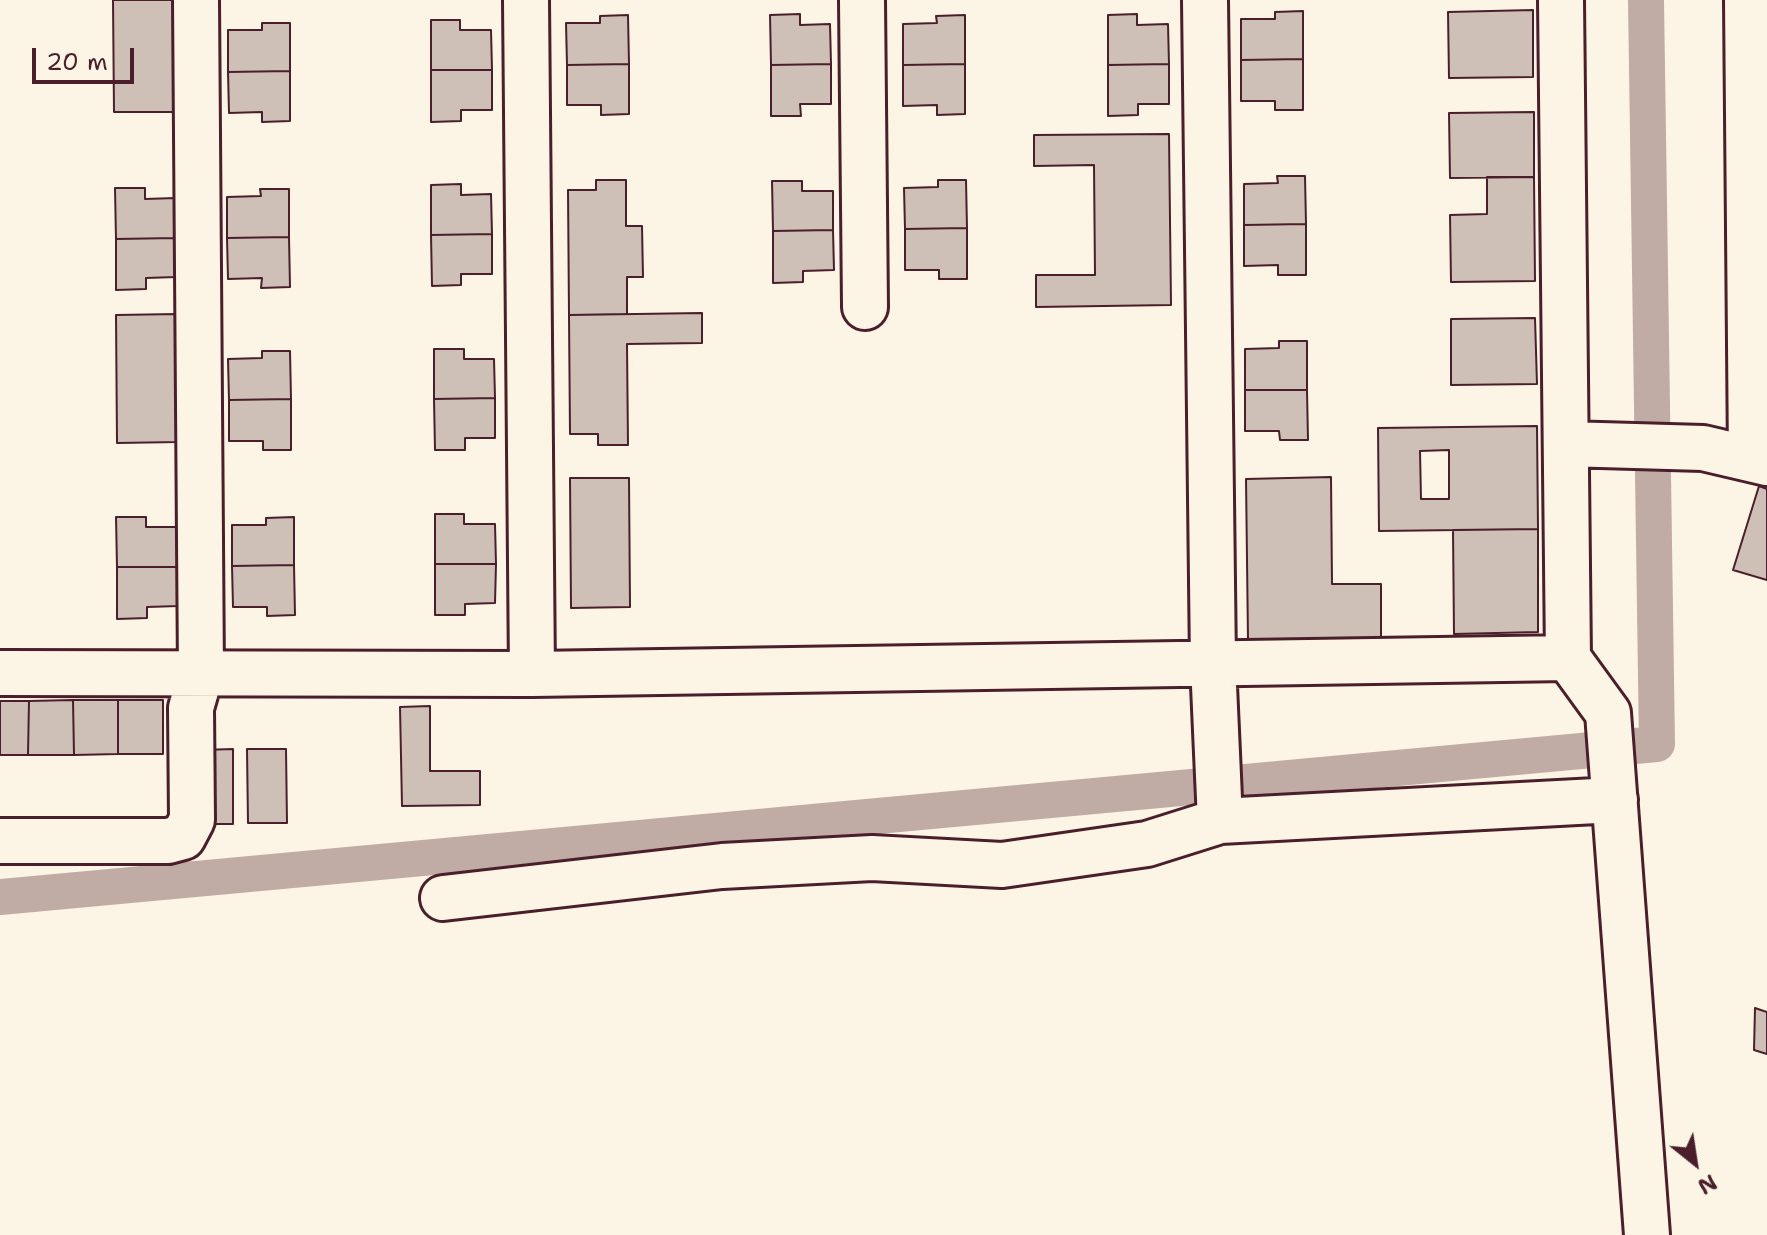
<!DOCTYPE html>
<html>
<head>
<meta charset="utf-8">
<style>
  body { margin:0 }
  #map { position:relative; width:1767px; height:1235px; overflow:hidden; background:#fcf5e5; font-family:"Shantell Sans",sans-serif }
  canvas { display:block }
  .north { position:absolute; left:1655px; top:1123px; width:80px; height:80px; -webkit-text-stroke:6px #fcf5e5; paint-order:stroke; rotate:150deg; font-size:22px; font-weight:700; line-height:32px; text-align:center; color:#4a1f2b }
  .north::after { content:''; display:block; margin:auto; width:28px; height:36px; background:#4a1f2b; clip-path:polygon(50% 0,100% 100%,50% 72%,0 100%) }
  .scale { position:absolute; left:32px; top:48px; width:102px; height:36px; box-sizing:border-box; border:4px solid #4a1f2b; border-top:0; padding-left:10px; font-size:24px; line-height:28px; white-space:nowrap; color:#4a1f2b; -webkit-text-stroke:6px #fcf5e5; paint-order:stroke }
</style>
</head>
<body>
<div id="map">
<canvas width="1767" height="1235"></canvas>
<div class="north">N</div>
<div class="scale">20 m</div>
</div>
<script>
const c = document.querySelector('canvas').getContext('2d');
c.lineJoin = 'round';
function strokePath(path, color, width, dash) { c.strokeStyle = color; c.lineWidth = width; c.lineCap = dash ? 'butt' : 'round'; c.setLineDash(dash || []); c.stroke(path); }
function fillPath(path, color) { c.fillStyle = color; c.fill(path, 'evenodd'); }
strokePath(new Path2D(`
  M0 897 1657 744 1646 0`), '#c0aca5', 36);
const building = new Path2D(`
  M113 0H174L175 112H114Z
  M1533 10V77L1449 78 1448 12Z
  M1303 11V59L1241 60V19H1275V12Z
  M800 14V25L830 24 831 64 771 65 770 15Z
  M1137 14V25L1168 24 1169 64 1108 65V15Z
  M628 15 629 64 567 65 566 23H600V16Z
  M965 15V64L903 65V24L937 23 936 16Z
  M431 20H460V30H491L492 70H431Z
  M262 23H290V71L228 72V30H262Z
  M1303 59V110H1275V101H1241V60Z
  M629 64V114L601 115V105H567V65Z
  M831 64V104H800L801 116H771V65Z
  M965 64V114L937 115V105L903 106V65Z
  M1169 64V104H1138V115L1108 116V65Z
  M431 70H492V110H461V121L431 122Z
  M290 71V121L262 122V112L229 113 228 72Z
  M1534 112V177L1450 178 1449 113Z
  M1169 134 1171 305 1036 307V275H1095L1094 165 1034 166V135Z
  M1277 176H1305L1306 224 1244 225V184L1278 183Z
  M1487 177H1534L1535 281 1451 282 1450 215 1487 214Z
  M596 180H626V226H642L643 277H627V314L569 315 568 190H596Z
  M938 180H966L967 228 905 229 904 188 938 187Z
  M772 181H802V191H833V230L773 231Z
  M461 184V195L491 194 492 234 431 235V185Z
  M115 188H145V199L176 198V238L116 239Z
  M260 189H289V237L227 238V197L261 196Z
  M1306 224V275H1278V265L1244 266V225Z
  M967 228V279H939V270H905V229Z
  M833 230 834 270 803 271V282L773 283V231Z
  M492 234V274H461V285L432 286 431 235Z
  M289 237 290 287 261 288 262 278 228 279 227 238Z
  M176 238V277L146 278V289L116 290V239Z
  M702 313V343L627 344 628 445H598V434H570L569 315Z
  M177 314 178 442 117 443 116 315Z
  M1535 318 1537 384 1451 385V319Z
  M1279 341H1307V390H1245V349L1279 348Z
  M434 349H464V359H494L495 398 434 399Z
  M262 351H290L291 399 229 400 228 359 262 358Z
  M1245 390H1307L1308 440H1280L1279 431H1245Z
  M495 398V438H465V450H435L434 399Z
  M291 399V450H263V441H229V400Z
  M1537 426 1538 529 1379 531 1378 428ZM1449 450V499H1421L1420 451Z
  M1331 477 1332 584H1381V638L1248 640 1246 479Z
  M570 478H629L630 607 571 608Z
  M1759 486 1767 489V580L1733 570Z
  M435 514H464V524H495L496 564H435Z
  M116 517H146V527H177V567H117Z
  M294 517V565L232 566V525H266V518Z
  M1538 529V632L1454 634 1453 530Z
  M435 564H496L495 603 465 604V615H435Z
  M294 565 295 615 267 616V607H233L232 566Z
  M117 567H177L178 606 147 607V618L117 619Z
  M73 700 74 755H28L29 701Z
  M73 700H118V754L74 755Z
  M118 700H163V754H118Z
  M0 701H29L28 755H0Z
  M430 706V771H480V805L402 806 400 707Z
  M233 749V824H202V750Z
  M247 749H286L287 823H248Z
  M1755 1008 1767 1012V1054L1754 1050Z`);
fillPath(building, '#cfc0b7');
strokePath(building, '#4a1f2b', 2);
const minor = new Path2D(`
  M526 0 532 674
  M862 0 865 307
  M1205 0 1213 663 1220 821 1615 800
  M1561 0 1568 658 1608 713 1647 1235
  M1747 0 1751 459
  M1566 444 1703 448 1767 463
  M0 673 532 674 1568 658
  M0 841H168L183 837 192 820 191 708 201 673 196 0
  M443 898 722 866 872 858 1002 865 1147 844 1220 821`);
strokePath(minor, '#4a1f2b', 50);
strokePath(minor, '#fcf5e5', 44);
</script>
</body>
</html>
